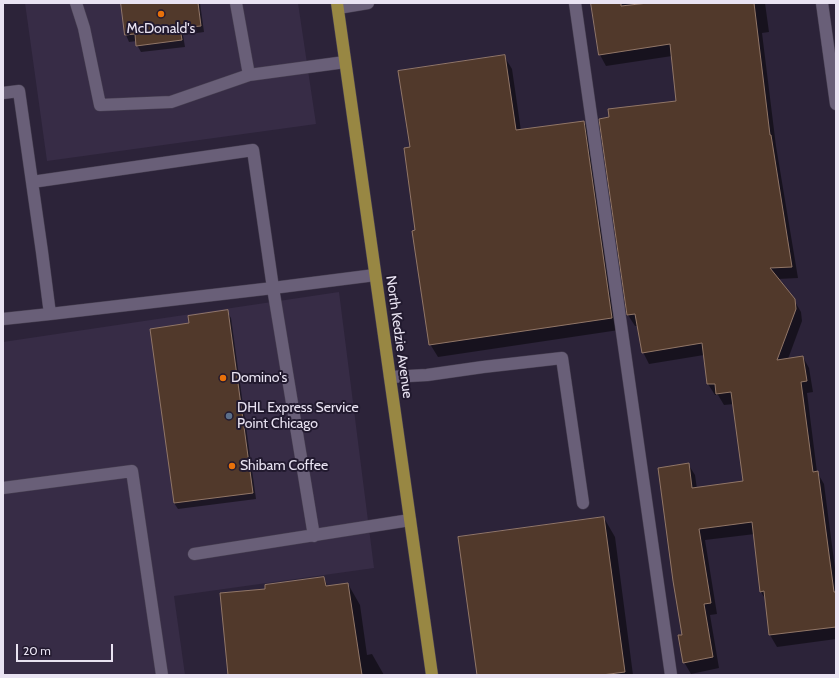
<!DOCTYPE html>
<html>
<head>
<meta charset="utf-8">
<style>
  body { margin:0 }
  #map { position:relative; width:839px; height:678px; overflow:hidden; background:#2c2339; font-family:Cabin,sans-serif }
  canvas { display:block }
  .frame { position:absolute; inset:0; border:4px solid #e9e3f2; pointer-events:none }
  .scale { position:absolute; left:16px; top:644px; width:97px; height:18px; box-sizing:border-box; border:2px solid #e9e3f2; border-top:0; padding-left:5px; font-size:12px; line-height:14px; white-space:nowrap; color:#e9e3f2; -webkit-text-stroke:3px #221a2f; paint-order:stroke }
</style>
</head>
<body>
<div id="map">
<canvas width="839" height="678"></canvas>
<div class="frame"></div>
<div class="scale">20 m</div>
</div>
<script>
const c = document.querySelector('canvas').getContext('2d');
c.lineJoin = 'round';
function fillPath(path, color) { c.fillStyle = color; c.fill(path, 'evenodd'); }
function strokePath(path, color, width, dash) { c.strokeStyle = color; c.lineWidth = width; c.lineCap = dash ? 'butt' : 'round'; c.setLineDash(dash || []); c.stroke(path); }
function label(font, color, halo, rows, align = 'center') {
  c.font = font + ' Cabin,sans-serif'; c.lineWidth = 4; c.setLineDash([]); c.textBaseline = 'middle'; c.strokeStyle = halo; c.fillStyle = color; for (const [text, x, y, turn = 0] of rows) {
    c.save(); c.translate(x, y); c.rotate((+turn || 0) * Math.PI / 180); c.textAlign = isNaN(turn) ? turn : align; if (halo) c.strokeText(text, 0, 0); c.fillText(text, 0, 0); c.restore();
  }
}
fillPath(new Path2D(`
  M25 3H298L316 124 47 161Z
  M339 292 374 568 174 596 185 675H3V342Z`), '#372c46');
fillPath(new Path2D(`
  M122 3H200L204 32 183 35 185 47 141 52 137 45V41L129 42 126 35Z
  M592 3H765L769 32 762 33 776 146 798 278 778 279 794 300 801 312 802 321 788 359 803 357 809 368 813 392 807 393 817 472 824 484 836 576V639L777 647 770 635 767 602 761 592 755 534 705 540 717 614 710 615 719 668 691 674 684 662 683 635 688 464 695 475 697 489 744 482 734 404 724 405 718 395H715L708 384 704 355 649 364 643 352 638 326H635L628 315 600 119 677 102 672 56 606 66 600 55Z
  M504 56 512 69 521 131 584 122 591 135 619 330 438 357 430 344 416 231 411 148Z
  M227 311 231 318 256 499 178 509 174 503 151 329 190 324Z
  M604 518 615 537 633 675H478Z
  M324 578 328 587 348 584 360 605 367 655 372 654 384 675H219L229 674 267 590Z`), '#0007');
const building = new Path2D(`
  M121 3H198L201 26 180 28 182 40 136 46 135 34 125 35Z
  M591 3H621V6L648 3H754L770 135H771L792 267 770 268 795 299 796 309 777 360 803 356 807 381 801 382 813 472 818 471 834 592H836V627L769 635 764 591 760 592 752 522 699 529 711 603 704 604 713 657 683 663 678 635H682L673 581 658 468 689 463 692 488 743 481 731 392 716 394 715 384H707L702 343 642 353 635 314 627 315 599 119 609 117 608 109 676 101 670 44 599 55Z
  M505 55 516 130 584 121 612 318 429 345 412 231 415 230 404 148 410 147 398 71Z
  M228 310 253 493 174 503 150 329 189 323 188 316Z
  M604 517 625 672 602 675H477L458 537Z
  M324 577 326 586 348 583 362 675H228L220 593 265 589V585Z`);
fillPath(building, '#51392b');
strokePath(building, '#917667', 1);
const minor = new Path2D(`
  M76 3 84 28 100 105 171 102 249 75 345 62
  M236 3 249 75
  M575 3 671 675
  M822 3 836 104
  M338 8 368 3
  M3 93 19 91 42 252 50 314 273 288 375 275
  M32 182 253 150 273 288 314 536
  M3 319 50 314
  M390 377 427 375 483 367 562 358 583 503
  M3 488 132 471 162 675
  M194 554 410 520`);
const major = new Path2D(`
  M337 3 432 675`);
strokePath(minor, '#484052', 13);
strokePath(major, '#484052', 13);
strokePath(minor, '#695f78', 12);
strokePath(major, '#988743', 12);
for (const [x, y, r, color] of [
  [161,14,4,"#e8710a"],
  [223,378,4,"#e8710a"],
  [229,416,4,"#5c6f8a"],
  [232,466,4,"#e8710a"]
]) { const dot = new Path2D(); dot.arc(x, y, r, 0, 2 * Math.PI); c.fillStyle = color; c.fill(dot); strokePath(dot, '#221a2f', 1.5); }
label('14px', '#e9e3f2', '#221a2f', [
  ["McDonald's",161,29,"center"],
  ["Domino's",231,378],
  ["DHL Express Service",237,408],
  ["Point Chicago",237,424],
  ["Shibam Coffee",240,466]
], 'left');
label('14px', '#e9e3f2', '#221a2f', [
  ["North Kedzie Avenue",399,337,82]
]);
</script>
</body>
</html>
